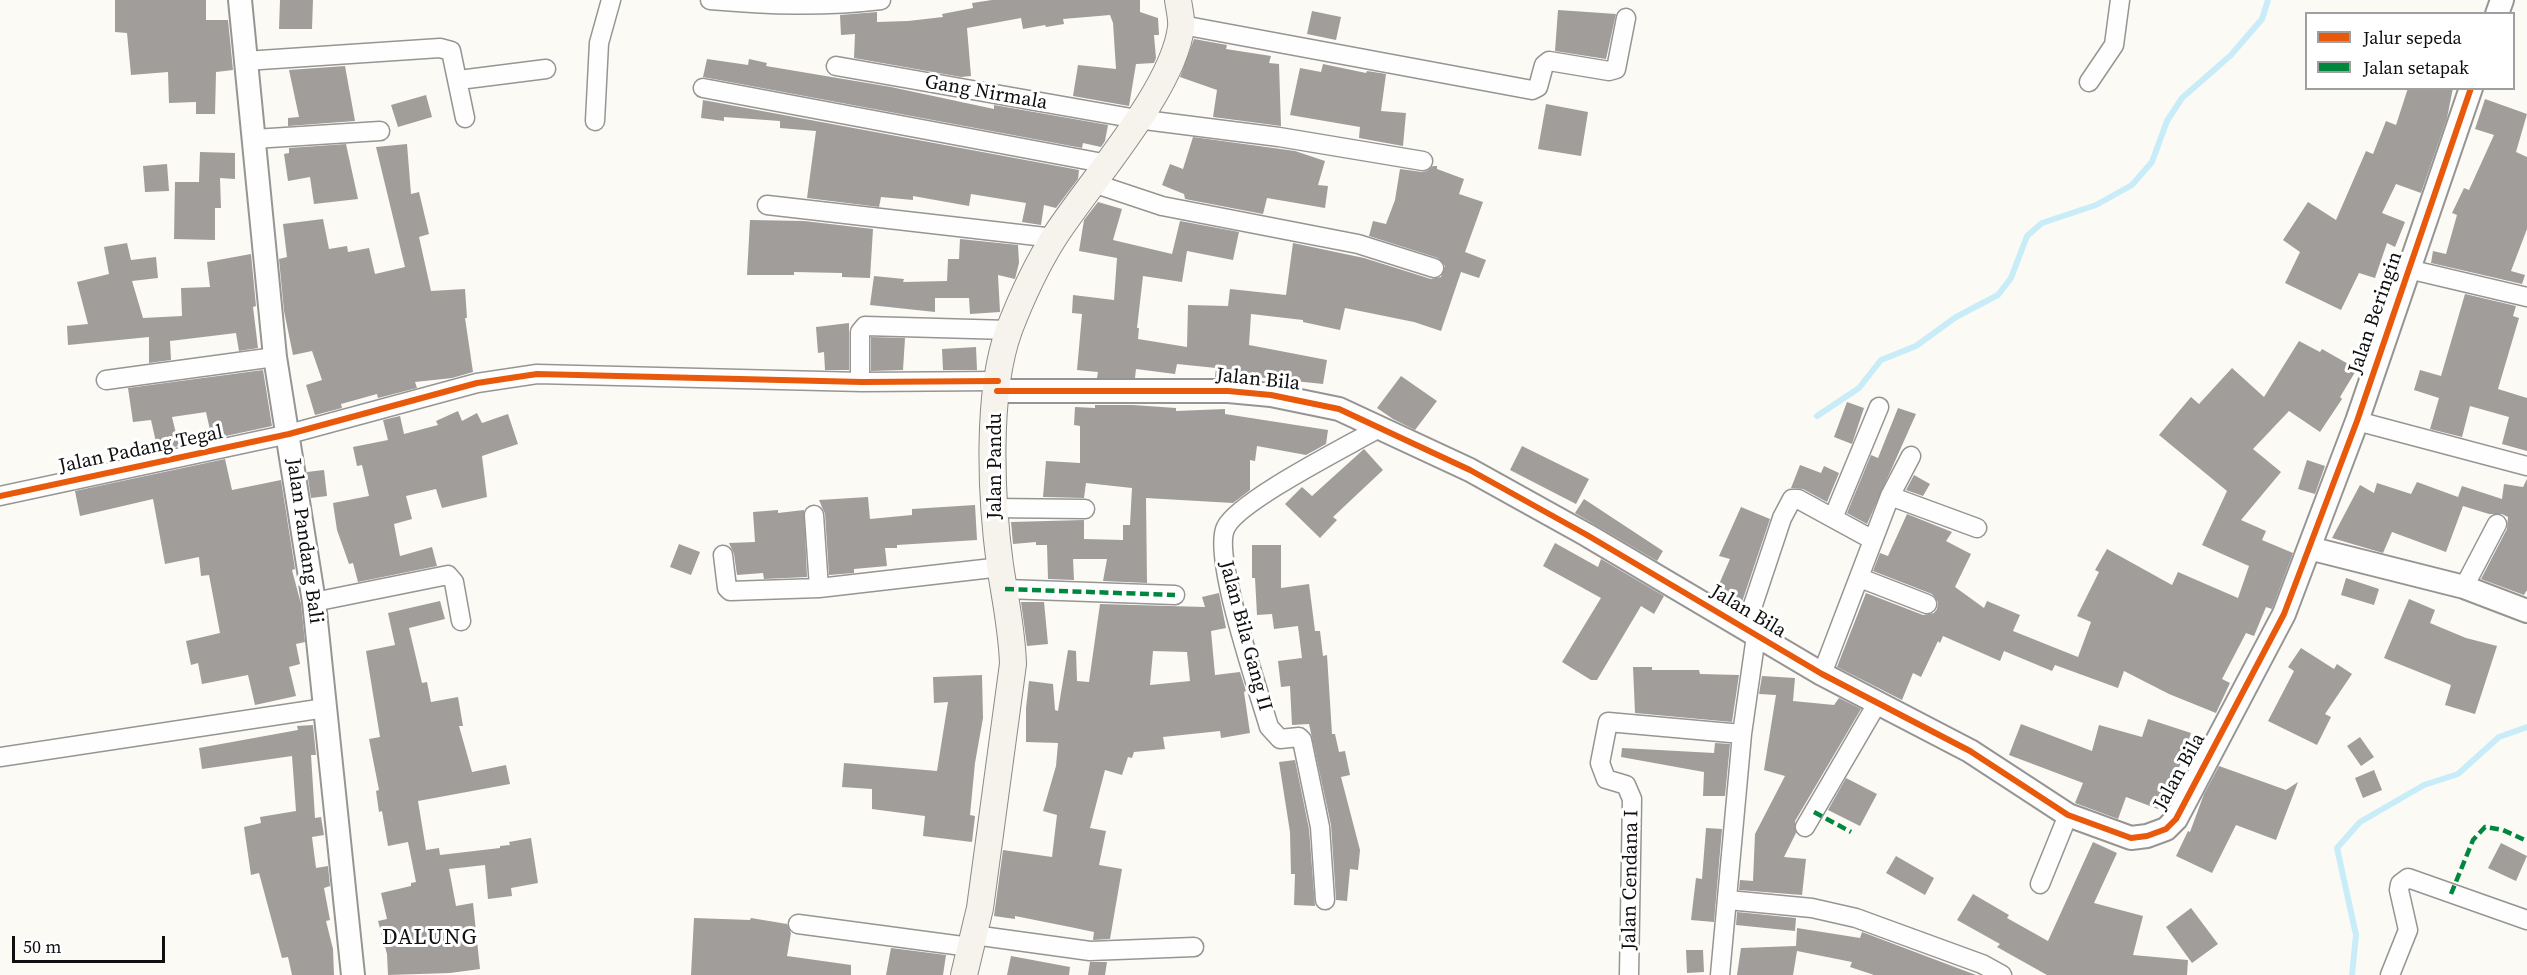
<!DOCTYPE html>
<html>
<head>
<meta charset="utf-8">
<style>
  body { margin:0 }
  #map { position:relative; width:2527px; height:975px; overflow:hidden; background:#fcfaf5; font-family:"Source Serif 4",serif }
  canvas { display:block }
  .legend { position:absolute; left:2305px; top:12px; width:210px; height:78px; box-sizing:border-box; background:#fff; border:2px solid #9f9f9f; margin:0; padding:8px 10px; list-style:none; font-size:18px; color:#0f0f0f }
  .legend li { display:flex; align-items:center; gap:12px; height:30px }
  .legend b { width:30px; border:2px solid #9f9f9f }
  .scale { position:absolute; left:12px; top:936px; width:153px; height:27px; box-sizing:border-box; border:3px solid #0f0f0f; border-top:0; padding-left:8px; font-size:18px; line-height:21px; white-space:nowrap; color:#0f0f0f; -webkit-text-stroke:4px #fff; paint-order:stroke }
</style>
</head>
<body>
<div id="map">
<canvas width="2527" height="975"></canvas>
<ul class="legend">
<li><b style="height:8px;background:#e8590c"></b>Jalur sepeda</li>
<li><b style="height:8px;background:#00873e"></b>Jalan setapak</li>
</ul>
<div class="scale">50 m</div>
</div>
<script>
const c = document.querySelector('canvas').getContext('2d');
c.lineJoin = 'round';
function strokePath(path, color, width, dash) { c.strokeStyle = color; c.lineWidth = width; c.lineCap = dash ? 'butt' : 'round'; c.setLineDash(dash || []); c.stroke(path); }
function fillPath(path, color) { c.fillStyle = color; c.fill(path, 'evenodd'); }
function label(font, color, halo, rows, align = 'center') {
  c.font = font + ' "Source Serif 4",serif'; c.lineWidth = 6; c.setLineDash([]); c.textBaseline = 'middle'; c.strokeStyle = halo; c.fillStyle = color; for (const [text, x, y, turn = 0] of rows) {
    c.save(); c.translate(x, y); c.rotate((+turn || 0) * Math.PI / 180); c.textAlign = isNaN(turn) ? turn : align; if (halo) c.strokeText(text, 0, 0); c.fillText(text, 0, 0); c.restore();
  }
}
strokePath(new Path2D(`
  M1817 416 1859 388 1881 360 1916 346 1956 317 1998 295 2011 278 2027 236 2042 223 2096 205 2132 185 2152 162 2167 121 2182 98 2231 55 2262 19 2268 0
  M2352 975 2356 935 2337 848 2360 822 2424 785 2458 774 2499 737 2527 727`), '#c8edf9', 6);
fillPath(new Path2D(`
  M115 0H206V20H228L233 70 216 72 215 114H196V102L169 103 168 72 131 75 127 33 115 32Z
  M280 0H313L312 29H279Z
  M992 0H1140V12L1158 18 1159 35H1154L1156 58 1154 63 1136 64 1129 106 1073 96 1078 65 1116 69 1113 23 1110 15 1063 19 1064 24 1046 27 1045 25 1023 29 1021 18 967 28 971 76 961 77 854 58 855 34 841 35 840 15 877 12V22L908 21 943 17 942 14 973 8 972 3Z
  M1558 10 1616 14 1606 59 1555 51Z
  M1312 11 1341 17 1336 40 1307 34Z
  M1194 39 1227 45 1226 49 1271 56 1269 63 1279 64 1281 126 1213 117 1217 90 1180 77Z
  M707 59 748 65 749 59 767 63 766 66 891 87 994 109V105L1108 125 1105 141 1101 147 1083 143 1082 148 703 77Z
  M1323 64 1366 73 1367 71 1386 74 1381 111 1406 113 1403 146 1359 138 1360 127 1290 115 1300 68 1321 72Z
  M345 66 355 121 288 126V118L299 117 289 70Z
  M2408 88H2453L2447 118 2421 193 2396 184 2382 213 2405 222 2395 247 2387 243 2375 278 2359 273 2341 310 2285 283 2300 252 2283 240 2308 202 2336 220 2366 151 2373 154 2386 121 2396 125Z
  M426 95 432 117 398 127 391 105Z
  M2485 99 2527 114 2516 152 2527 157V229L2511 271 2525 275 2522 284 2431 263 2433 251 2446 254 2457 215 2452 213 2464 188 2469 190 2494 135 2475 129Z
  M703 100 1079 170 1078 179 1056 208 1044 205 1041 225 1022 222 1026 203 971 194 969 206 913 196V200L881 197 879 207 807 198 816 131 780 128V121L724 117V121L701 118Z
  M1546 104 1588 112 1581 156 1538 149Z
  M1193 137 1295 151 1325 161 1318 185 1328 186 1325 208 1267 198 1263 214 1185 199 1184 194 1162 185 1170 164 1183 169Z
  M346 144 358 199 314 204 310 177 288 181 284 154 289 153V148Z
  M407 144 411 194 419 192 429 234 419 237 431 291 465 289 467 318H465L473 372 452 378 415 382 417 388 378 398 377 394 341 404 342 408 315 415 306 385 322 380 312 351 293 355 284 311 279 259 287 257 283 224 323 219 329 249 347 246 348 252 369 248 375 274 405 267 376 147Z
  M200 152 235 153V179L220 178 221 208H215V240L174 239 175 182H199Z
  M167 164 169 191 145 192 143 166Z
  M1433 166H1437V169L1464 179 1459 194 1483 202 1465 252 1486 260 1479 278 1461 272 1441 331 1414 322 1350 309 1345 308 1340 330 1303 322V320L1251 314 1249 345 1327 360 1323 384 1247 376 1246 379 1215 377 1216 368 1177 364 1175 374 1136 369 1135 378H1097L1098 372 1077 370 1082 314 1072 313 1073 295 1114 300 1117 258 1079 251 1084 220 1098 202 1122 209 1113 240 1172 254 1180 221 1239 232 1233 260 1187 251 1182 282 1143 276 1137 328H1139L1138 339 1187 347 1188 305 1228 306 1230 289 1286 295 1293 243 1364 258 1431 279 1441 277 1445 266 1438 258 1369 236 1373 221 1386 224 1395 200 1400 169 1422 172 1427 171Z
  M750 220 804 221 873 229 870 278 842 277V273L794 272V275H747Z
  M960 239 1018 245 1019 263 1015 279 998 275 1000 312 970 314 969 298H935V312L870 305 874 276 904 279 903 282 947 281 948 259H959Z
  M127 243 131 260 156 257 158 278 132 281 143 318 182 316 181 288 210 287 207 262 251 254 256 306 253 307 258 348 239 351 236 333 170 341 171 360 149 363V337L68 345 67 326 88 324 77 282 109 274 104 247Z
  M2465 294 2516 306 2513 316 2519 318 2498 389 2527 398V451L2502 444 2509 417 2470 406 2462 437 2430 429 2439 398 2414 390 2420 370 2441 376Z
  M849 323V370H825L824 352 818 353 816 327Z
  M871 337 905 338 903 370 871 371Z
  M2299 341 2320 352 2322 349 2357 369 2340 397 2342 399 2320 432 2289 411 2253 449 2281 472 2241 520 2266 531 2262 540 2293 553 2272 609 2266 607 2254 636 2246 633 2222 679 2230 683 2216 713 2169 694 2124 671 2118 688 2055 665 2052 671 2004 651 2000 661 1943 636 1940 643 1938 641 1921 677 1913 673 1902 700 1837 667 1866 593 1923 615 1934 613 1937 609 1938 602 1932 594 1873 571 1880 553 1888 556 1907 514 1952 532 1946 541 1971 554 1955 587 1984 608 1987 601 2020 615 2013 631 2078 657 2091 622 2077 616 2099 572 2095 570 2107 549 2172 585 2178 572 2238 598 2249 566 2202 545 2227 491 2159 435 2191 397 2199 404 2232 368 2264 397Z
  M976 347 977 370H943L942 349Z
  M263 370 272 426 212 439 206 412 172 417 179 446 158 451 151 420 133 422 128 388Z
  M1401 376 1437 401 1415 430 1393 419 1377 408Z
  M1847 402 1864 408 1852 444 1834 437Z
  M1095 405H1133L1176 408V411L1225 409V414L1328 430 1326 444 1306 455 1257 446 1255 461 1250 460V490L1233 503 1146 498 1147 583 1103 581 1107 559H1073L1074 580 1048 579 1047 545H1036V542L1013 544 1011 522 1084 520V539L1123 540V525H1130L1132 488 1086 483 1084 498 1043 497 1046 461 1080 463V426L1074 425 1075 407 1095 408Z
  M1898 408 1916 414 1867 524 1847 513 1871 455 1878 458Z
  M458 411 462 421 477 413 482 423 508 414 518 444 482 456 487 497 442 508 436 489 406 496 412 519 394 524 400 556 432 547 437 566 358 582 353 563 349 564 337 530 333 503 369 496 362 465 357 466 353 447 388 440 383 420 400 416 404 434 438 425 436 421Z
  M1522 446 1589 479 1576 504 1510 470Z
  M1364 449 1383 470 1333 517 1337 520 1320 538 1285 504 1302 487 1312 496Z
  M225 459 232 490 281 480 295 569 292 570 301 604 305 642 296 644 300 664 289 667 296 696 255 705 248 675 202 684 198 663 191 665 186 641 220 633 209 575 201 576 199 557 165 564 153 499 80 516 75 491Z
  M2307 460 2325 466 2315 494 2298 489Z
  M1800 465 1821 473 1824 466 1839 473 1827 502 1803 489 1791 488Z
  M324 470 327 496 311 498 307 472Z
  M1914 475 1930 484 1923 496 1906 490Z
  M2527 479V590L2524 595 2481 579 2507 529 2508 517 2502 514H2489L2463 506 2446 552 2392 532 2383 553 2332 538 2360 485 2374 493 2377 483 2411 494 2417 482 2458 497 2462 486 2502 499 2504 484 2523 487Z
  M868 497 870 519 912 515V509L975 505 977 540 897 545V548H885L887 566 854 569V573L829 575 825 514 819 500Z
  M1584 499 1663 551 1657 561 1575 513Z
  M1741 507 1770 519 1742 602 1716 591 1730 559 1719 556Z
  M778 510V513L804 510 807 577 764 579 763 573 737 575 734 554 729 543 755 542 753 512Z
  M1555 543 1598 567 1601 559 1664 596 1654 614 1641 606 1597 680H1591L1562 662 1601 598 1543 566Z
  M679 544 700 552 691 575 670 567Z
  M1252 545H1281V588L1309 584 1315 631H1320L1323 656 1327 655 1332 734H1335L1339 752 1345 751 1350 775 1341 777 1360 850 1358 870 1350 869 1347 901 1336 900 1331 825 1309 724 1292 725 1290 686 1281 687 1278 661 1302 658 1298 626 1274 629 1272 614 1257 615 1255 578H1252Z
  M2346 578 2379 589 2374 605 2341 595Z
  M1219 593 1226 628 1211 631 1215 675 1240 672 1246 691 1244 692 1250 733 1221 738 1220 731 1163 737 1165 749 1134 752 1132 758 1128 757 1122 775 1105 770 1090 828 1106 831 1099 865 1122 869 1110 939 1093 940 1094 932 1075 928 1015 916V919L994 916 1003 850 1052 857 1057 815 1043 811 1056 766 1058 743 1026 742V708L1029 681 1053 684 1055 710 1058 711 1068 650 1076 651 1077 681 1089 682 1100 604 1205 607 1202 597ZM1153 651 1187 652 1190 681 1150 685Z
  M2409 599 2435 610 2430 623 2466 638 2497 646 2475 714 2445 705 2451 685 2384 658Z
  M440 601 445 619 409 628 422 683 427 682 431 702 458 697 463 726H459L472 772 506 765 510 784 418 801 426 850 439 848 440 855 500 848V846L510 845 509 842 531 838 538 883 511 888 512 896 488 899 485 865 449 869 456 906 473 903 480 969 450 973 388 975 387 954 378 921 387 919 381 893 411 886V883L416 882 408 842 388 846 382 811 379 812 376 791 379 790 369 739 380 737 366 651 395 645 388 613Z
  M1021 602H1044L1048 644 1027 646Z
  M2301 648 2334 669 2337 664 2352 674 2325 714 2331 717 2317 745 2268 721 2294 671 2288 667Z
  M1633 667H1652V670H1699L1700 674 1739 675 1732 722 1635 713Z
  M982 675 983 718 975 763 970 815 975 816 972 842 923 836 925 816 872 809V789L842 787 844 763 937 771 948 702 934 703 933 677Z
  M1762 676 1795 678 1793 701 1834 705 1839 698 1861 709 1795 821 1796 833 1784 857 1806 859 1802 895 1739 890 1740 880 1753 881 1755 834 1785 776 1764 770 1776 695 1759 694Z
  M2148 719 2191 733 2179 768 2175 767 2158 809 2126 797 2118 819 2075 803 2083 783 2009 755 2021 724 2092 751 2099 725 2142 737Z
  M313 725 316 755H311L315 818 321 817 324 835 312 837 316 868 328 866 330 886 324 888 330 920 326 921 333 949 334 975H292L288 957 282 958 259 873 251 875 244 827 261 823 260 817 296 811 292 756 202 769 199 748 298 730 297 726Z
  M2360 737 2374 757 2361 766 2347 746Z
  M1715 743 1730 744 1725 796H1703L1704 772 1621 757 1622 748 1714 753Z
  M1295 760 1309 829 1315 906 1294 905 1295 874H1291L1290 832 1279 762Z
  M2219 766 2286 790 2298 782 2276 840 2236 825 2212 873 2176 856 2188 831 2190 832 2204 794Z
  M2374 770 2382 790 2363 798 2355 778Z
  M1846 778 1877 794 1860 826 1828 810Z
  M1706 828 1722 829 1714 922 1691 920 1696 878 1702 879Z
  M2093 842 2117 853 2094 903 2143 916 2133 955 2188 960 2187 975H2047L1997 947 2000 944 1957 920 1973 894 2009 915 2007 918 2048 941Z
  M2501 843 2527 856 2516 881 2488 868Z
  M1896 856 1934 878 1925 895 1886 873Z
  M2191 908 2218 944 2192 963 2166 927Z
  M1737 912 1796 918 1795 931 1736 925Z
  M694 918 750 920 751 918 787 924 791 933 787 956 851 965V975H691Z
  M1797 928 1860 938 1862 932 1976 975H1874L1850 967 1852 962 1797 951 1793 975H1737L1741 948 1796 946Z
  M891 948 946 955 943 975H886Z
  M1686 950H1703L1704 972 1687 973Z
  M1011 956 1070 967 1069 975H1007Z
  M1090 962H1107L1105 975H1088Z`), '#a09d9a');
const minor = new Path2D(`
  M710 0C768 5 823 7 881 0
  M1182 25 1532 90 1538 87 1544 65 1549 61 1609 71 1616 69 1626 18
  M245 61 440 48 451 51 465 118
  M836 66 1137 119 1279 137 1423 161
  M459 80 546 69
  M2089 82 2114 45 2120 0
  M703 88 1108 164
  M595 121 599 43 611 0
  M254 139 380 131
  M1093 183 1162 206 1358 244 1434 268
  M767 205 1054 238
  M2408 269 2527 297
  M860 372V332L865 326 1009 330
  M106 380 275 357
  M2357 421 2527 466
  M0 496 289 434 477 383 537 374 862 382 998 381
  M1890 496 1977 528
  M993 508 1085 509
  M814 515 819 588
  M1833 518 1879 407
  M723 555 727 588 730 591 819 588 1001 567
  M1860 578 1927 604
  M2464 587 2497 524
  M1005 589 1175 595
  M314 602 448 575 454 582 461 621
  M1745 629 1782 518 1792 499H1798L1873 540
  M1822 674 1890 496 1911 456
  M0 757 325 708
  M1805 827 1878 702
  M2040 884 2068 815
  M1325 900 1320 827 1302 740 1299 737 1280 739 1269 727C1259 692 1211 554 1226 527 1240 500 1348 446 1379 428
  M1728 900 1812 908 1856 918 1982 964 2002 975
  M798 924 970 947
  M974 935 1090 951 1194 947
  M1629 975 1632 799 1626 785 1606 779 1600 763 1608 722 1742 734
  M1720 975 1742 734 1756 636
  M2390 975 2408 930 2399 890 2400 884 2408 878 2527 920`);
const tertiary = new Path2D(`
  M240 0 275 357 314 602 353 975
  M2497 14 2502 0
  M997 391H1228L1271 395 1339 409 1470 470 1587 535 1822 674 1970 751 2068 815 2131 838 2147 836 2166 829 2176 819 2284 614 2357 421 2471 88
  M2309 548 2464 587 2527 611`);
const secondary = new Path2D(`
  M964 975 980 908 1013 664C1012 630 1005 598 1000 565 991 498 986 394 1009 330 1021 299 1037 264 1055 236 1090 182 1174 89 1181 27 1182 19 1179 8 1178 0`);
strokePath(minor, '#969593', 21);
strokePath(tertiary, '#969593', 26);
strokePath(secondary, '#8c8b89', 28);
strokePath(minor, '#fffefe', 18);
strokePath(tertiary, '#fffefe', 22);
strokePath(secondary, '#f5f3eb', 26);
strokePath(new Path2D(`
  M1005 589 1175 595
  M1814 812 1851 832
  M2451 894 2473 840 2485 827 2503 830 2527 841`), '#00873e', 4.5, [9, 4.5]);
strokePath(new Path2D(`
  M997 391H1228L1271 395 1339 409 1470 470 1587 535 1822 674 1970 751 2068 815 2131 838 2147 836 2166 829 2176 819 2284 614 2357 421 2471 88
  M0 496 289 434 477 383 537 374 862 382 998 381`), '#e8590c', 6);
label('20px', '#0f0f0f', '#fff', [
  ["Gang Nirmala",986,93,10],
  ["Jalan Beringin",2376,313,-71],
  ["Jalan Bila",1258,380,6],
  ["Jalan Padang Tegal",141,450,-12],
  ["Jalan Pandu",996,466,-90],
  ["Jalan Pandang Bali",304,541,82],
  ["Jalan Bila",1748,612,31],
  ["Jalan Bila Gang II",1245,636,75],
  ["Jalan Bila",2180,772,-61],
  ["Jalan Cendana I",1631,880,-89]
]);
c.letterSpacing = '1.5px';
label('22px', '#0f0f0f', '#fff', [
  ["DALUNG",430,938]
]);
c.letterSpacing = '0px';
</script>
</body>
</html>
